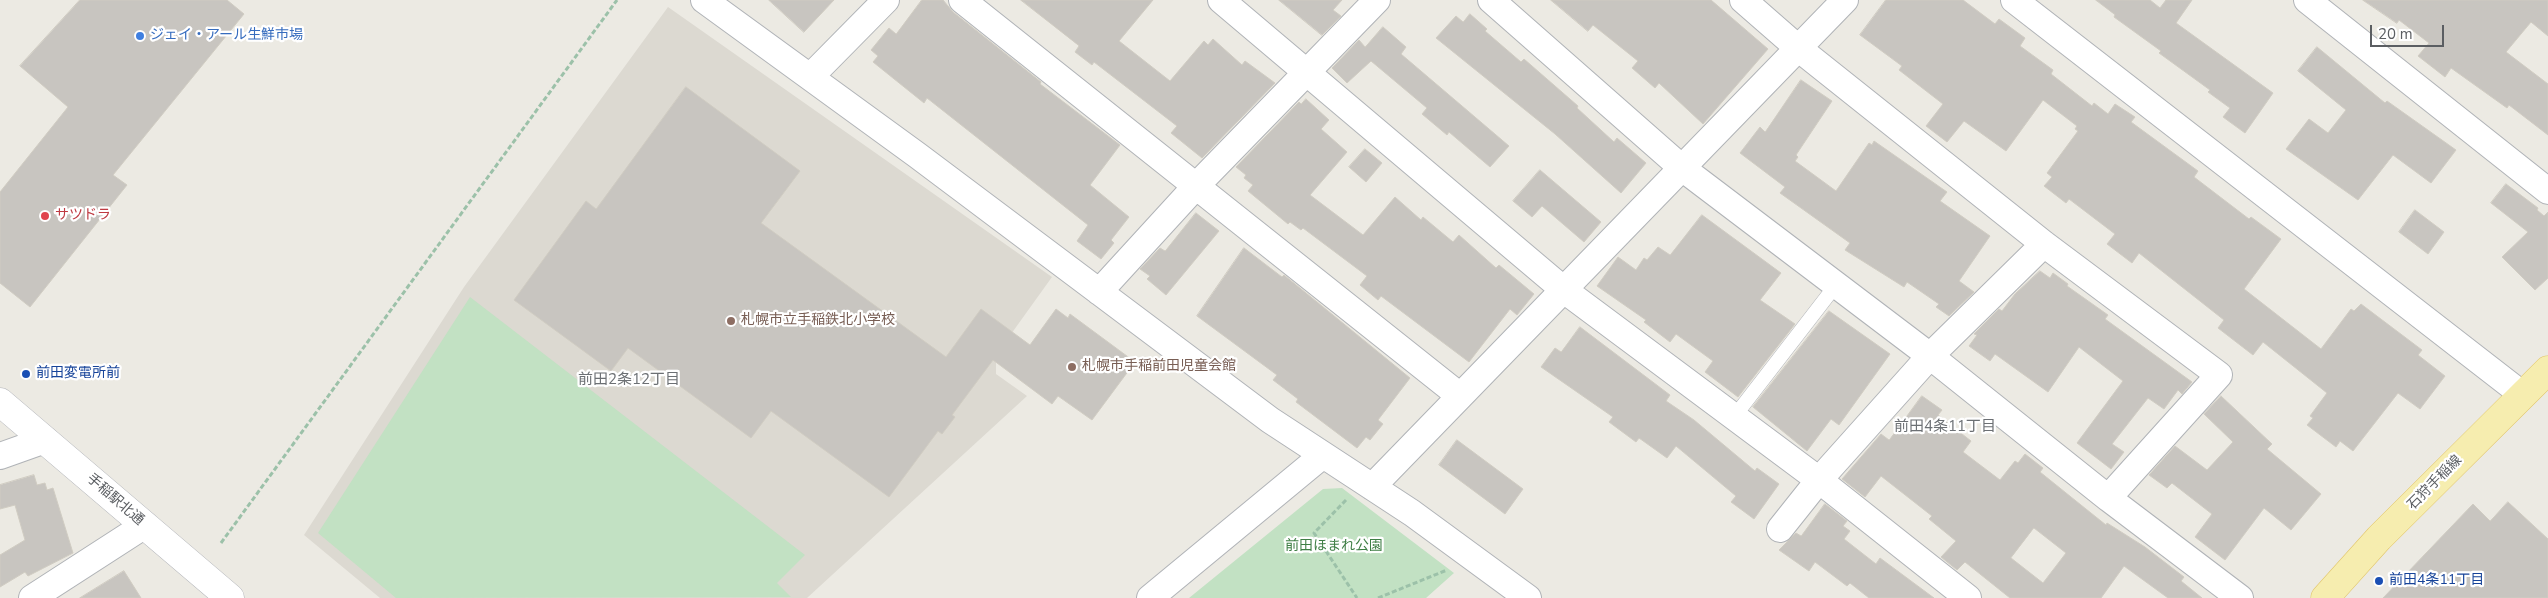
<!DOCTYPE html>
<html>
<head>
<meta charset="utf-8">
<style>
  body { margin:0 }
  #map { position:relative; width:2548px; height:598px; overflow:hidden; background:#eceae3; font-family:"Nunito Sans",sans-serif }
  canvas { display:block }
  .scale { position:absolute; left:2370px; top:25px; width:74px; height:22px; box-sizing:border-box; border:2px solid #5b5e62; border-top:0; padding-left:6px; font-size:15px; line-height:18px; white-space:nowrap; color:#5b5e62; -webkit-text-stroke:4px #fff; paint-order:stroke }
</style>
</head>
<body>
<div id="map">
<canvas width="2548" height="598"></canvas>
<div class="scale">20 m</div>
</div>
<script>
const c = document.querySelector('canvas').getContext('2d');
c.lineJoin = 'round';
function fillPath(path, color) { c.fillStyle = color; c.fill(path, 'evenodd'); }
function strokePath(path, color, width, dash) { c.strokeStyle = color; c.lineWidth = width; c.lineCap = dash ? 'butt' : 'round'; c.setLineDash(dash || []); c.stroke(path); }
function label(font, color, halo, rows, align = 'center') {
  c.font = font + ' "Nunito Sans","Noto Sans JP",sans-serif'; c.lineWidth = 4.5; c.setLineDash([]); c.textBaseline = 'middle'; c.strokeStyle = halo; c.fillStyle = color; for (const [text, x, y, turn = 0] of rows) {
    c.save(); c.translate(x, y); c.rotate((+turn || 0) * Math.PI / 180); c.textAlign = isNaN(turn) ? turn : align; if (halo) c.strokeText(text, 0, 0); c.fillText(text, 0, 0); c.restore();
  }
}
fillPath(new Path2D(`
  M668 7 1052 277 996 355V374L1027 396 807 598H380L304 535 464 287Z`), '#dcd9d1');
fillPath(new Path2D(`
  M470 297 805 555 777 583 791 597 396 598 318 533Z
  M1342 488 1454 573 1426 598H1189L1323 489Z`), '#c2e1c3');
const building = new Path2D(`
  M80 0H227L244 14 113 175 127 185 30 307 0 283V192L68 107 20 66Z
  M769 0H834L804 32Z
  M922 0H943L953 12 1041 82 1040 84 1120 145 1090 185 1129 217 1111 240 1114 243 1101 259 1077 241 1088 225 927 98 924 103 873 62 878 56 871 50 889 28 896 34Z
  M1021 0H1153L1119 41 1170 81 1204 41 1208 45 1213 39 1242 65 1245 61 1275 83 1202 158 1171 133 1177 126 1094 62 1092 65 1075 52 1079 46Z
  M1279 0H1342L1333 10 1341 16 1322 35Z
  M1551 0H1711L1768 49 1703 124 1659 83 1655 88 1632 68 1638 61 1593 25 1588 31Z
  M1886 0H1963L1995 24 1999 19 2025 38 2020 46 2053 70 2051 74 2092 106 2094 103 2108 114 2115 104 2135 117 2131 122 2198 171 2194 177 2249 219 2251 217 2281 239 2244 289 2321 349 2351 309 2354 311 2361 304 2422 350 2418 355 2445 376 2420 409 2398 393 2353 451 2340 441 2336 447 2307 425 2313 418 2310 416 2327 393 2263 342 2253 355 2218 328 2224 320 2139 253 2132 263 2107 244 2115 234 2069 199 2066 203 2044 186 2052 177 2047 173 2078 131 2075 129 2077 126 2043 100 2006 151 1964 121 1947 142 1926 126 1943 104 1899 70 1902 66 1860 35Z
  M2096 0H2150L2160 8 2166 0H2192L2176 23 2273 93 2245 133 2223 117 2230 108 2208 92 2210 90 2159 53 2161 51 2114 17 2115 15Z
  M2363 0H2548V36L2531 22 2506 52 2548 84V135L2509 105 2507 108 2451 68 2445 77 2418 56 2429 43 2399 20 2397 23Z
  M1470 14 1487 29 1485 31 1521 62 1524 59 1578 106 1577 108 1614 142 1617 138 1646 163 1621 193 1555 134 1436 38 1456 16 1463 22Z
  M1383 27 1406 47 1401 54 1509 146 1490 167 1449 132 1447 135 1422 114 1427 108 1371 61 1347 83 1332 68 1359 40 1365 47Z
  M2317 47 2385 103 2387 101 2456 150 2431 183 2393 155 2358 200 2286 149 2309 119 2328 133 2346 110 2298 71Z
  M1801 80 1832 101 1796 155 1798 157 1795 161 1836 191 1869 143 1872 145 1874 141 1947 192 1940 201 1990 236 1959 281 1974 292 1949 316 1936 307 1939 304 1907 282 1904 287 1845 250 1850 243 1780 193 1785 187 1740 153 1760 127 1765 132Z
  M686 87 800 171 761 223 946 357 981 309 1030 345 1056 309 1068 318 1070 314 1135 362 1092 420 1058 396 1052 404 993 360 952 415 955 417 942 434 938 431 889 497 771 411 751 438 628 348 611 371 514 300 586 201 596 209Z
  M1306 99 1329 120 1321 129 1347 152 1310 195 1363 235 1395 197 1421 220 1423 217 1453 242 1459 235 1496 268 1499 265 1534 294 1517 315 1510 309 1469 362 1381 296 1378 300 1360 285 1367 276 1303 228 1301 230 1290 222 1288 224 1248 191 1253 185 1244 178 1246 175 1236 167 1299 102 1301 104Z
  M1365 149 1382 163 1366 182 1349 167Z
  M1540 170 1601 222 1584 242 1542 206 1532 217 1513 201Z
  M2506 184 2538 208 2537 210 2544 216 2548 212V278L2535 290 2502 257 2528 232 2491 203Z
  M2415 210 2444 232 2428 254 2399 232Z
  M1196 213 1219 231 1166 295 1147 279 1150 276 1140 269 1160 248 1165 251Z
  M1702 215 1781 273 1760 300 1795 324 1738 397 1705 372 1713 361 1676 334 1670 342 1644 322 1646 320 1597 286 1618 257 1636 270 1644 258 1647 260 1658 247 1670 255Z
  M1244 248 1282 277 1284 275 1410 378 1378 420 1383 424 1370 440 1366 437 1357 448 1296 402 1298 399 1273 380 1277 375 1197 316Z
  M2040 271 2050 278 2053 273 2068 284 2067 286 2108 315 2105 319 2192 382 2182 394 2178 390 2164 409 2148 398 2112 444 2124 452 2111 469 2077 443 2123 381 2079 347 2048 392 1995 354 1990 361 1969 346 1977 335 1974 334 1999 309 2002 311 2015 294Z
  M1829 311 1890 354 1839 425 1831 419 1807 451 1753 407Z
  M1580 327 1670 395 1666 401 1694 420 1755 471 1757 468 1779 484 1754 519 1731 502 1736 496 1676 446 1667 458 1639 438 1636 442 1609 422 1613 417 1541 367 1555 348 1561 352Z
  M1922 396 1942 410 1938 415 1971 441 1963 452 2000 480 2015 461 2018 463 2025 454 2043 468 2040 472 2081 505 2106 525 2107 523 2145 547 2184 577 2181 581 2202 598H2168L2124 566 2101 598H2010L1965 562 1957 570 1941 557 1956 541 1929 519 1932 516 1881 476 1865 497 1842 479 1881 434 1889 440ZM2034 528 2066 553 2043 583 2011 558Z
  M2221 396 2272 444 2267 449 2321 494 2291 530 2264 508 2225 560 2195 537 2212 514 2172 483 2167 488 2149 475 2175 446 2207 470 2233 442 2204 414Z
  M1457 440 1523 489 1505 514 1439 465Z
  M34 475 37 485 45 483 47 490 53 488 73 553 28 576 25 572 0 587V555L25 540 15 505 0 509V485Z
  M2508 502 2548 539V598H2383L2473 504 2490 521Z
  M1825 504 1847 521 1843 526 1850 531 1844 539 1876 564 1880 558 1934 598H1869L1850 583 1847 586 1815 562 1809 571 1779 550 1796 533 1801 536Z
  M124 571 141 598H80Z`);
fillPath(building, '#c8c5c0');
strokePath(building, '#d0ccc2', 1);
const lane = new Path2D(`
  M1734 417 1836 285`);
const street = new Path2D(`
  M704 0 917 155 1270 420 1412 513 1528 598
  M962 0 1460 396
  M1221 0 1564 290 1819 480 1968 598
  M1491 0 1682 168 1930 356 2108 498 2240 598
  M1743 0 1798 48 2044 244 2219 375 2108 498
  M2014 0 2523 395
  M2307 0 2548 191
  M811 76 886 0
  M1099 292 1196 186 1377 0
  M0 456 45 440
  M1372 487 1845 0
  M1780 529 1819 480 1930 356 2044 244
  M32 598 145 525
  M1150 598 1323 455`);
const secondary = new Path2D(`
  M0 402 230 598`);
const primary = new Path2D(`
  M2325 598 2379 538 2548 370`);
strokePath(lane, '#b0b3b7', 15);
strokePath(street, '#b0b3b7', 28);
strokePath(secondary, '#b0b2b7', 29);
strokePath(primary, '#e1c467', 29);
strokePath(new Path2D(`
  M1346 500 1314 533 1357 598
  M221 543 617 0
  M1378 598 1447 570`), '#9cc1a9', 3, [5, 2.5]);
strokePath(lane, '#fff', 14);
strokePath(street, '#fff', 26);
strokePath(secondary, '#fff', 28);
strokePath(primary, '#f6edaf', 28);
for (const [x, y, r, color] of [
  [140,36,5,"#3f7fe0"],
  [45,216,5,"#e0444e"],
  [731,321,5,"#8d6e63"],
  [1072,367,5,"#8d6e63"],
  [26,374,5,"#1a4fb4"],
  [2379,581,5,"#1a4fb4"]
]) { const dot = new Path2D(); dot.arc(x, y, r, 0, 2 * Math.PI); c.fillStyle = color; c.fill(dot); strokePath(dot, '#fff', 2); }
label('14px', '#366cbe', '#fff', [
  ["ジェイ・アール生鮮市場",150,36]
], 'left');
label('14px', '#be3a42', '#fff', [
  ["サツドラ",55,216]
], 'left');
label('14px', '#785e54', '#fff', [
  ["札幌市立手稲鉄北小学校",741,321],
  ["札幌市手稲前田児童会館",1082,367]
], 'left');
label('14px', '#164399', '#fff', [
  ["前田変電所前",36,374],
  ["前田4条11丁目",2389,581]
], 'left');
label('14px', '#5b5e62', '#fff', [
  ["石狩手稲線",2435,483,-45],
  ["手稲駅北通",115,500,41]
]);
label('14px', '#3e7e44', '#fff', [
  ["前田ほまれ公園",1334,547]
]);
label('15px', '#6c7074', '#fff', [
  ["前田2条12丁目",629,380],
  ["前田4条11丁目",1945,427]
]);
</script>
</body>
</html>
